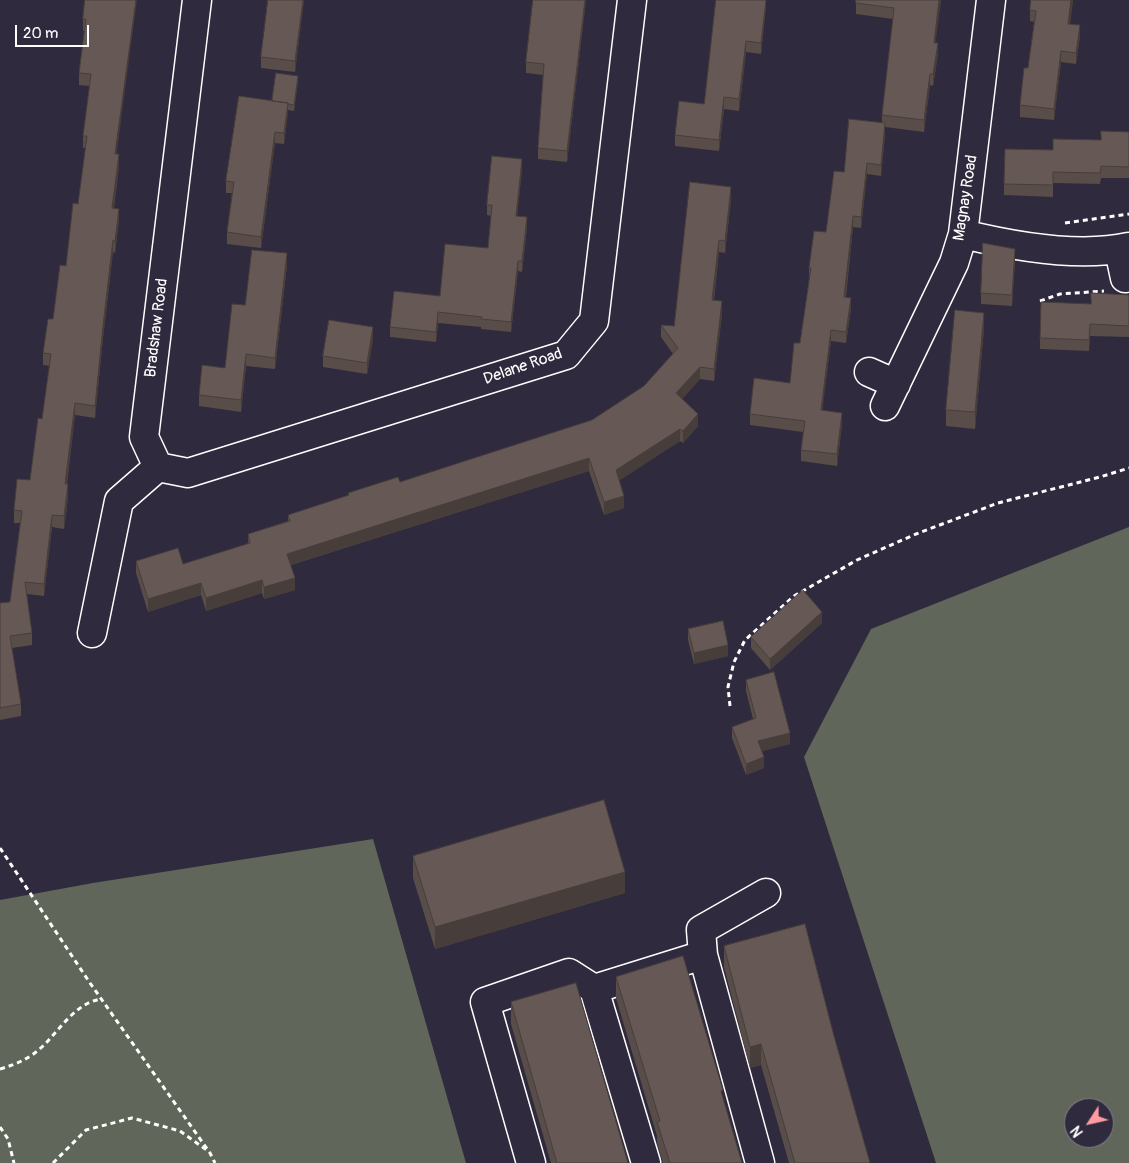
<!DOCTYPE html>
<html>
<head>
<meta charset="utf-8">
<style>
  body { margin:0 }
  #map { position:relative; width:1129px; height:1163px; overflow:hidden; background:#2f2a3d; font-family:Pangolin,sans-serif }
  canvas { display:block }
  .north { position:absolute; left:1064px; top:1098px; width:50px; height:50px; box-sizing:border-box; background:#2f2a3d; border:1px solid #827f8b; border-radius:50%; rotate:235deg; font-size:14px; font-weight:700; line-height:20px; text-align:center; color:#fff }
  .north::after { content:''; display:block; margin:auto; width:18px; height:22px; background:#ff9aa2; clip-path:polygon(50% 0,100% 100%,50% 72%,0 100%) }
  .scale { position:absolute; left:15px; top:25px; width:74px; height:22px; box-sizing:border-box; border:2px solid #fff; border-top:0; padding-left:6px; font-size:15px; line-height:18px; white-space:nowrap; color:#fff; -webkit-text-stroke:4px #2f2a3d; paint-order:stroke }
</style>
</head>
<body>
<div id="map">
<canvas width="1129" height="1163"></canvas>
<div class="north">N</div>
<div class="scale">20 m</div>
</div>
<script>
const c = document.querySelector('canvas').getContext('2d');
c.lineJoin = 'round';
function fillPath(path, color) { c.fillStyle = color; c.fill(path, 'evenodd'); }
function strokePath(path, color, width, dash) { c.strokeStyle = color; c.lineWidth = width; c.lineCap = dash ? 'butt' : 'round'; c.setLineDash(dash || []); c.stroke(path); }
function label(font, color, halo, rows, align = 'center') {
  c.font = font + ' Pangolin,sans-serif'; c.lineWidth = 5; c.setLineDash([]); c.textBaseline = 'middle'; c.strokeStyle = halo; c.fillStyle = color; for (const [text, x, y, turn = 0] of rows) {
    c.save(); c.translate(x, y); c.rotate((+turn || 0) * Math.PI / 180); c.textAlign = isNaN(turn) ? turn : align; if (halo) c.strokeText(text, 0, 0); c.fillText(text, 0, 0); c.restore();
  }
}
fillPath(new Path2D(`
  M1129 527V1163H936L804 757 871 629ZM1074 1108H1104V1138H1074Z
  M373 839 466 1163H0V900L93 883Z`), '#606659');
const minor = new Path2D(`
  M963 234C1012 246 1079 258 1129 247
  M1119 250 1125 278
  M869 372 896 384
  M885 406 954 263 963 234 991 0
  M158 467 188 473 566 355 594 321 632 0
  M92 633 119 501 158 467 144 437 197 0
  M703 955 701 930 766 893
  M531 1163 485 1002 569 973 594 989
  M646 1163 594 989 703 955 760 1163`);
strokePath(minor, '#fff', 31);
strokePath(new Path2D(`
  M1065 223 1129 214
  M1040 301 1060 294 1104 291
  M730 706 728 687 734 662 745 640 794 596 857 560 916 534 998 503 1100 477 1129 468
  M0 848 90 983 210 1153 215 1163
  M0 1069C17 1064 31 1058 44 1045 61 1028 76 1003 101 999
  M0 1127 8 1139 14 1163
  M53 1163 86 1130 132 1118 180 1131 208 1151`), '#fff', 3, [5, 4]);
strokePath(minor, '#2f2a3d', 28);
fillPath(new Path2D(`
  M85 0 117 154 119 166 114 208 119 221 115 253 113 252 103 338 95 418 75 415 67 484 68 497 64 529 52 527 44 596 27 594 32 633V645L12 648 21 704V716L0 720V603L10 602 20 523H14V510L30 480 42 419 50 366 43 365V353L53 319 66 266 78 204 86 148H83V136L90 86 79 85V73L84 31H83V19Z
  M304 0 295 72 261 68V57Z
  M586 0 567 162 538 159V148L543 75 526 73V62Z
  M766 0V7L761 54 746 52 739 111 724 109 719 151 675 146V135L704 104Z
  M856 0H941L935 43 938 54 933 86 930 85 924 132 885 127V135L881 176 867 174 861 228 853 227 846 297 851 309 846 343 831 341 822 410 842 424 837 466 801 461V450L803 432 750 425V414L790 383 800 343 809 279V268L826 232 844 172 882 123V115L893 19 856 14Z
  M1031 0H1073L1070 24 1080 36 1076 64 1061 62 1054 120 1020 117V105L1028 68 1034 22 1030 21V10Z
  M298 81 294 111 288 110 284 144 275 143 261 248 227 244V232L232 193H226V181L272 101Z
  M1129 132V178H1101L1100 184 1053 183V197L1004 195V184L1053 150 1101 140Z
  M522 170 517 216 527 227 522 272 518 271 511 332 481 329V327L438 323 436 342 390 337V327L440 296 488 248 491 216 487 215V205Z
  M731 200 725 253 719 252 714 300 722 314 714 381 700 379 682 399 698 426 683 443 680 441 619 480 624 508 604 515 589 471 291 565 295 590 264 599 262 593 206 611 201 595 148 612 136 573V561L183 564 248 544V534L288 521V515L348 496V493L400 482 592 420 644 386 673 354 661 337V325L674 326Z
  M1015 261 1012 306 981 304V293Z
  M287 265 275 369 246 366 241 412 199 406V395L225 368 245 305Z
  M1129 295V337L1090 336 1089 351 1040 349V338L1091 304Z
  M984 329 975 429 946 426V410Z
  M373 339 367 374 323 367V356Z
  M822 623 770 670 751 648V637Z
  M688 629 728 656 694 664 688 640Z
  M746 680 790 744 762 751 764 768 746 775 732 738V727L753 719 746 691Z
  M413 856 625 893 435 949 413 878Z
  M724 946 834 1036 870 1163H789L761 1065 750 1068 724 967Z
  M616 977 723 1099 742 1163H663L657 1143V1136L616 998Z
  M511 1002 628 1163H551L511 1024Z`), '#584d49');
fillPath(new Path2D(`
  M136 0H137L115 166V154Z
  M303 0H304L295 72V61Z
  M585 0H586L567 162V151Z
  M766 0V7L761 54V43Z
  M939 0H941L934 54V43Z
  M1071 0H1073L1068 35V24Z
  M1080 25V36L1076 64V53Z
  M746 41V52L739 111V99Z
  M938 43V54L933 86V74Z
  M1061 51V62L1054 120V109Z
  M930 74V85L924 132V120Z
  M298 76V81L294 111V105Z
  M724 97V109L719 151V140Z
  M288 103V114L284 144V133Z
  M885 123V135L881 176V165Z
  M275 132V143L261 248V237Z
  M119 154V166L112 220V208Z
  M522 159V170L516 226V216Z
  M867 163V174L861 228V217Z
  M731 187V200L725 253V241Z
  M119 209V221L115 253V241Z
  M853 216V227L844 308V297Z
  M527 217V227L522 272V261Z
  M113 240V252L103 338 95 418V406L103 326Z
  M719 240V252L712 313V300Z
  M1015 249V261L1012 306V295Z
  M287 253V265L275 369V358Z
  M518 261V271L511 332V322Z
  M851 298V309L846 343V332Z
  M722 301V314L714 381V369Z
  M438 312V323L436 342V332Z
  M984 313V329L975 429V412Z
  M373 327V339L367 374V363Z
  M831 330V341L821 422V410Z
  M246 354V366L241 412V400Z
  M700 367V379L676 406V393Z
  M75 403V415L65 496V484Z
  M842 413V424L837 466V454Z
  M698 414V426L683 443V431Z
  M680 429V441L616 483V470Z
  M589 458V471L287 566V554Z
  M68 484V497L64 529V516Z
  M624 496V508L604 515V502Z
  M52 515V527L44 596V584Z
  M295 578V590L264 599V587Z
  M262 580V593L206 611V598Z
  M201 583V595L148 612V599Z
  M822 612V623L770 670V659Z
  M728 645V656L694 664V653Z
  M790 733V744L758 752V741Z
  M764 757V768L746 775V764Z
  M625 872V893L435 949V927Z
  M761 1044V1065L750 1068V1047Z`), '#473e3c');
const building = new Path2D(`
  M85 0H136L115 154H119L112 208 119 209 115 241 113 240 103 326 95 406 75 403 65 484H68L64 516 52 515 44 584 25 582 32 633 10 636 21 704 0 708V603L10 602 22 511 14 510 17 479 30 480 38 418 42 419 51 354 43 353 48 319H53L60 265 66 266 73 203 78 204 87 136H83L91 74 79 73 86 19H83Z
  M268 0H303L295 61 261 57Z
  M533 0H585L567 151 538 148 544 64 526 62Z
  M716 0H766L761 43 746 41 739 99 724 97 719 140 675 135 679 101 704 104Z
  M856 0H939L934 43H938L933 74H930L924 120 882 115 894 8 856 3Z
  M1031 0H1071L1068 24 1080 25 1076 53 1061 51 1054 109 1020 105 1024 68H1028L1036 11 1030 10Z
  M276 73 298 76 294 105 288 104V103L272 101Z
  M239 96 288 103 284 133 275 132 261 237 227 232 234 182 226 181Z
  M849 119 885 123 881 165 867 163 861 217 853 216 844 297 851 298 846 332 831 330 821 410 842 413 837 454 801 450 805 421 750 414 754 378 790 383 794 343H800L811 268H809L814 231 826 232 834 171 844 172Z
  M1101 131 1129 132V167L1101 166 1100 173 1053 172V185L1004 184 1005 149 1053 150V139L1101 140Z
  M492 156 522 159 516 216 527 217 522 261H518L511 322 481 319 482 317 438 312 436 332 390 327 394 291 440 296 445 244 488 248 492 205H487Z
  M690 182 731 187 725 241 719 240 712 300 722 301 714 369 700 367 676 393 698 414 683 431 680 429 616 470 624 496 604 502 589 458 287 554 295 578 264 587 262 580 206 598 201 583 148 599 136 561 178 548 183 564 250 543 248 534 290 521 288 515 349 495 348 493 398 477 400 482 592 420 644 386 678 348 661 325 674 326Z
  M983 243 1015 249 1012 295 981 293Z
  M252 250 287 253 275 358 246 354 241 400 199 395 202 365 225 368 232 304 245 305Z
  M1091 293 1129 295V326L1090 324 1089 340 1040 338 1041 302 1091 304Z
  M955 310 984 313 975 412 946 410Z
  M329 320 373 327 367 363 323 356Z
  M803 590 822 612 770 659 751 637Z
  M723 621 728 645 694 653 688 629Z
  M774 672 790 733 758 741 764 757 746 764 732 727 756 718 746 680Z
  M604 800 625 872 435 927 413 856Z
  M805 924 834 1036 870 1163H795L761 1044 750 1047 724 946Z
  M683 956 723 1090 721 1091 742 1163H670L657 1122 660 1121 616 977Z
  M576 983 628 1163H557L511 1002Z`);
fillPath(building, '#665955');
strokePath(building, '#473e3c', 1);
label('16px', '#fff', '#2f2a3d', [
  ["Magnay Road",966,198,-81],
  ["Bradshaw Road",157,328,-83],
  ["Delane Road",523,367,-19]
]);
</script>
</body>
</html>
